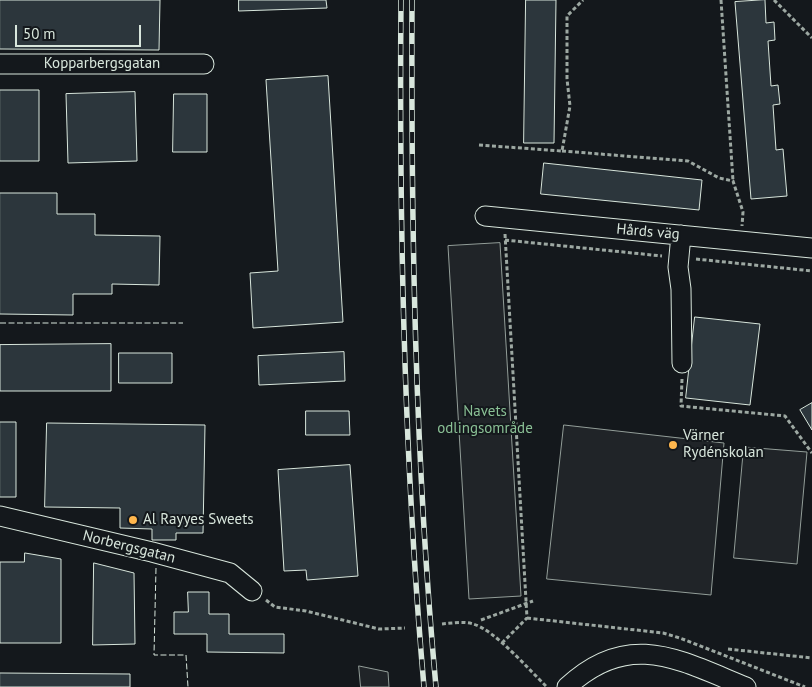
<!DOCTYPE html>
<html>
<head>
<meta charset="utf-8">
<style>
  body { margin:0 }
  #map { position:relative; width:812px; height:687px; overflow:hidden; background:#14181c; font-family:"PT Sans",sans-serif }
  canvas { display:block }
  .scale { position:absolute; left:15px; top:25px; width:126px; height:22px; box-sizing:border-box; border:2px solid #d8e6dc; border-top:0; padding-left:6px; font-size:15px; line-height:18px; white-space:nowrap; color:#d8e6dc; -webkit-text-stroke:4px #14181c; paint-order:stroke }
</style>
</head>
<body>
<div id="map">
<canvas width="812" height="687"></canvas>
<div class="scale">50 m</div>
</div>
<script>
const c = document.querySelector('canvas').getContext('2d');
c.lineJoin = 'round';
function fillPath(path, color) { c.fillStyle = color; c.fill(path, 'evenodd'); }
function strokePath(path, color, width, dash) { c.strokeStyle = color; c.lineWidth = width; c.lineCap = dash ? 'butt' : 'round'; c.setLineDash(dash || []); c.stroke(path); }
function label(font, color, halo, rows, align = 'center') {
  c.font = font + ' "PT Sans",sans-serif'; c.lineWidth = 4; c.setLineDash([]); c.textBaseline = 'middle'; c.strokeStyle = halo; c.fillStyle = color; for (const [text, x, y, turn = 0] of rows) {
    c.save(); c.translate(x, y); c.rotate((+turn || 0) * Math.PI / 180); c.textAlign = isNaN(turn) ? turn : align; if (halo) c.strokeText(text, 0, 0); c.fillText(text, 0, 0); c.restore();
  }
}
const green = new Path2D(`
  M500 243 521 596 469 599 448 246Z
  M564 425 724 443 711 595 547 579Z
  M744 447 807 452 797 564 734 558Z
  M359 666 388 672 389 687H361Z`);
fillPath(green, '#202428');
strokePath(green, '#939e99', 1);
const building = new Path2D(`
  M0 0H160L159 50 0 49Z
  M239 0H326L327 8 239 11Z
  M526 0H556L554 143H524Z
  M765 0 766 23 774 22 775 40 768 41 771 86 778 85 780 104 773 105 776 150 783 149 787 196 751 199 735 2Z
  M328 76 343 322 253 328 250 273 278 271 266 80Z
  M0 90H39V161H0Z
  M135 92 137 161 68 163 66 94Z
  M174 94H207V152H173Z
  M544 163 702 180 699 210 541 194Z
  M0 193H57V214H95V235L160 236 159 285 112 284V294H73V315L0 314Z
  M695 317 760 324 750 405 686 398Z
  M111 344V391H0V345Z
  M344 352 345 381 259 385 258 356Z
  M119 353H172V383H119Z
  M812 403V430L800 410Z
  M306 411H349L350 435H306Z
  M0 422H16V497H0Z
  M47 423 205 425 203 533H176V540H152V529L120 528V508L45 507Z
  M350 465 358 576 307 580 306 570 284 571 278 470Z
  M25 553 61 559V643H0V562H24Z
  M94 563 134 573 135 644 93 645Z
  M188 592H209V614H229V634H284V653L207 652V634H174V612H188Z
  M0 673 130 674V687H0Z`);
fillPath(building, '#2c363c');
strokePath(building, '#d8e6dc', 1);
const minor = new Path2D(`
  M0 64H204
  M485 216 812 248
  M681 235 678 267 681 289 682 363
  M0 516 152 552 230 573 252 591
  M567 687C629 629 679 660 746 687`);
strokePath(minor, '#d8e6dc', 21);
strokePath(new Path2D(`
  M721 0 733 181
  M774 0 812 38
  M479 145 562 151 570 106 567 79V16L583 0
  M562 151 688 161 719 178 733 181 743 212 742 226
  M505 240 662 256
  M696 259 812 271
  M682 379 681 406 785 416 812 453
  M266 600 275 607 306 611 379 629 405 628
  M527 618 663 633 680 638 805 687
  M481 620 533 601
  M442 624C452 623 464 621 473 624 495 630 529 670 547 687
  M502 643 527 618 505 234
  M728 649 812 658`), '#9da8a2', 3, [4, 2.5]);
strokePath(minor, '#14181c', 19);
const rail = new Path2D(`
  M401 0C399 229 404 459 424 687
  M412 0C411 229 415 459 436 687`);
strokePath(rail, '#d8e6dc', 5.5);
strokePath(rail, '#14181c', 4, [11]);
strokePath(new Path2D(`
  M0 323H183
  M156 568 154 655H186L188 687`), '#d8e6dc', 1, [6, 2.5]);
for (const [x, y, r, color] of [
  [673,445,5,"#ffb74d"],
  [133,520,5,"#ffb74d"]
]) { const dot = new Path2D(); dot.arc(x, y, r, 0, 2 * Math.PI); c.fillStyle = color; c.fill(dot); strokePath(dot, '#14181c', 2); }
label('15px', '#d8e6dc', '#14181c', [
  ["Kopparbergsgatan",102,64],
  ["Hårds väg",648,232,5],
  ["Norbergsgatan",129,547,14]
]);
label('15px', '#8ac095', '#14181c', [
  ["Navets",485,412],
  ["odlingsområde",485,429]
]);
label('15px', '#d8e6dc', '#14181c', [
  ["Värner",683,436],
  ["Rydénskolan",683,453],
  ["Al Rayyes Sweets",143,520]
], 'left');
</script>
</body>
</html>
